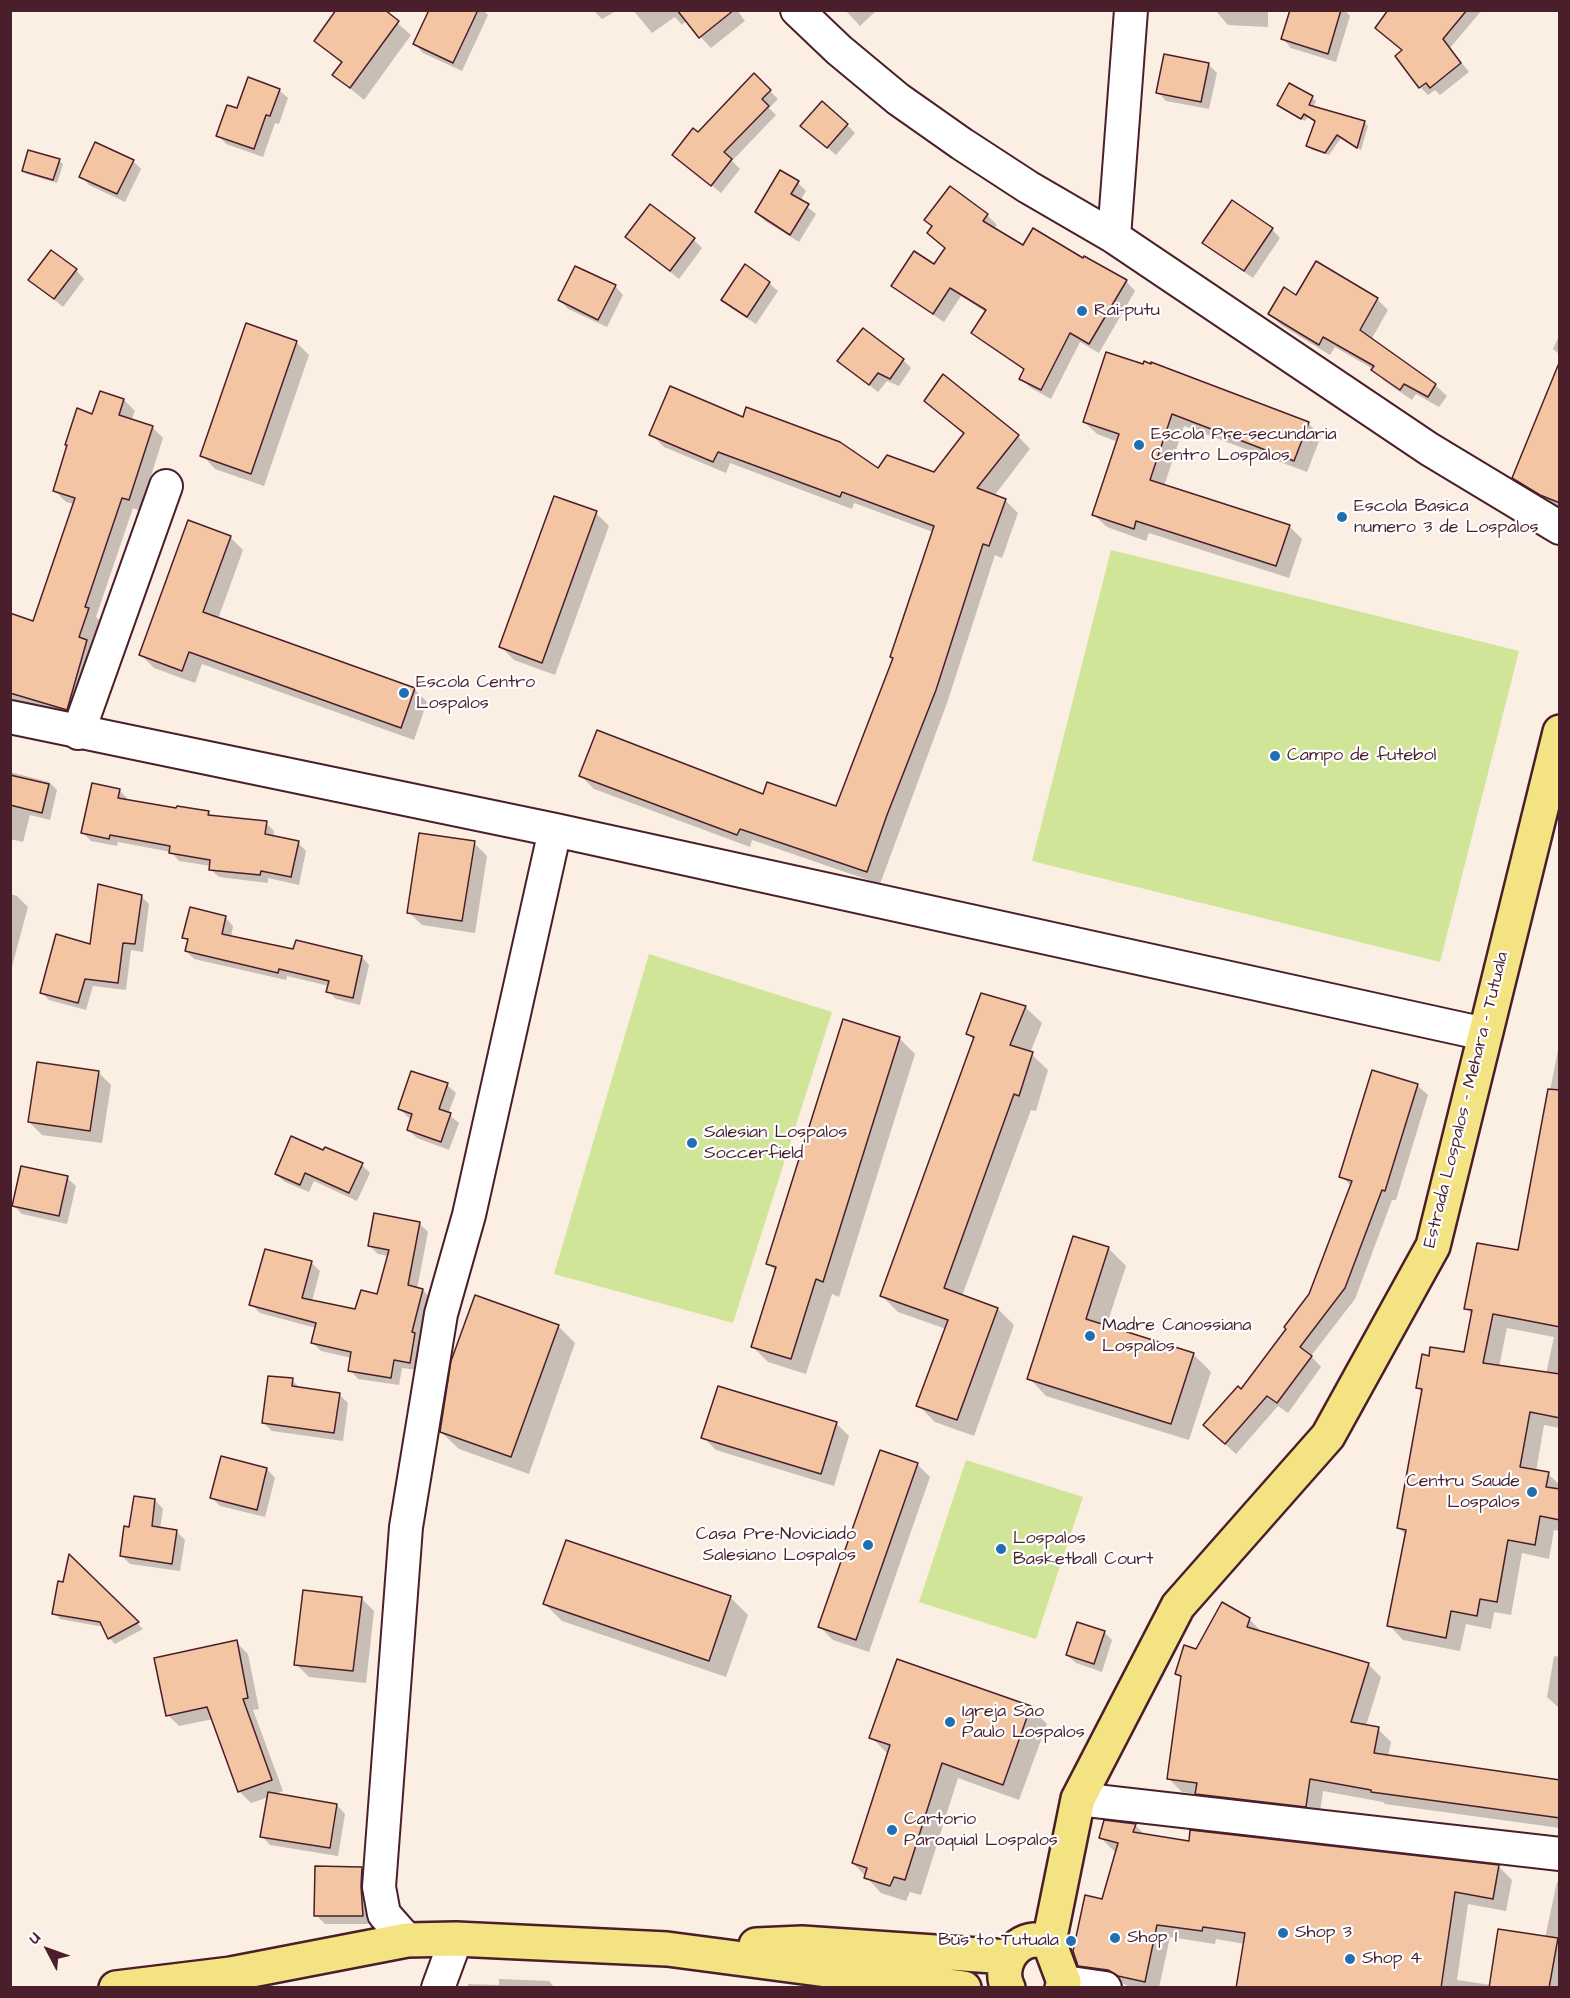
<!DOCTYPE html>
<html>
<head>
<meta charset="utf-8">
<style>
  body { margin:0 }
  #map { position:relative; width:1570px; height:1998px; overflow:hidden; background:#fbeee3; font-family:"Architects Daughter",sans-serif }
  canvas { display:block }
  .frame { position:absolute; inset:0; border:12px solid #4a1f2b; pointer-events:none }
  .north { position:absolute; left:18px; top:1920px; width:60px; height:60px; -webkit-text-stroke:4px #fff; paint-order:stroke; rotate:311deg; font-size:16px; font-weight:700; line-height:24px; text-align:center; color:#4a1f2b }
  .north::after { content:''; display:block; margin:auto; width:21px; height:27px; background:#4a1f2b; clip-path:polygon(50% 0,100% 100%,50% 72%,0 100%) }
</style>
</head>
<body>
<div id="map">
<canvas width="1570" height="1998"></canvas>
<div class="frame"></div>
<div class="north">U</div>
</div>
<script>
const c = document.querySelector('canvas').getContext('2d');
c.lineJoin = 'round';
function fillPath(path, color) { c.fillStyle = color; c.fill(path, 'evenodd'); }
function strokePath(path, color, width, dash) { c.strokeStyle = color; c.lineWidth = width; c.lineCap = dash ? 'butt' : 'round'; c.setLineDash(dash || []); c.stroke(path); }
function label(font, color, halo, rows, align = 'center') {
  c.font = font + ' "Architects Daughter",sans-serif'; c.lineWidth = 4.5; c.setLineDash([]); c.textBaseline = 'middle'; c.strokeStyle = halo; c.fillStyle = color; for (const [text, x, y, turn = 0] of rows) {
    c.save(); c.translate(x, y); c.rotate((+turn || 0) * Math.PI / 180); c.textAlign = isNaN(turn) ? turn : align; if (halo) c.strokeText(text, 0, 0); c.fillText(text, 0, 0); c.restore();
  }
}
fillPath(new Path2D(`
  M1111 550 1519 651 1440 962 1032 861Z
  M649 954 832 1012 733 1323 554 1274Z
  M966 1460 1083 1497 1036 1639 919 1602Z`), '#d1e599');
fillPath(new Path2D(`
  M382 10 411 35 364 100 334 75 342 64 316 41Z
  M430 10H483L488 15 462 71 423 53 415 44Z
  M593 10H618L602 19Z
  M633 10H737L745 21 711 48 686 21 682 25 675 17 652 33Z
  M845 10H877L860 26Z
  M1215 10H1268V27L1228 25Z
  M1292 10H1345L1350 16 1336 62 1291 48 1283 39Z
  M1425 10H1482L1450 48 1469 72 1440 95 1435 90 1428 95 1420 87 1404 50Z
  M1208 64 1217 73 1209 109 1166 101 1158 92Z
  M754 75 778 99 769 108 776 115 732 161 740 169 721 193 674 155 698 134Z
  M1289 85 1312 98 1316 101 1313 108 1364 122 1368 126 1361 150 1341 138 1329 155 1312 150 1308 146 1316 122 1308 117 1305 121 1279 105Z
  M279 90 288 98 279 124 275 123 263 157 226 144 218 135 238 110Z
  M847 125 855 133 836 155 811 134Z
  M59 161 63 164 57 183 27 174 23 170Z
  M133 161 141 169 125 202 89 185 81 176Z
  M798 183 806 191 800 201 816 214 799 242 765 221 756 212Z
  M950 188 987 215 997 225 994 229 1023 247 1084 260 1126 281 1135 291 1099 353 1080 342 1051 399 1031 388 1021 379 1025 371 983 342 973 332 987 313 961 296 944 322 903 295 893 286 935 266 947 249 933 226Z
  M1272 229 1280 238 1253 278 1213 251 1204 242Z
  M627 237 694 240 702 248 679 279Z
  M1317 263 1377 299 1388 310 1371 340 1435 385 1447 396 1439 407 1416 394 1412 400 1384 381 1373 369 1335 347 1330 355 1281 325 1270 314 1297 297Z
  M76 270 84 279 63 307 30 280Z
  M769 283 778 291 756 324 731 308 723 299Z
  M615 286 623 295 607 327 568 309 560 300Z
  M1560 333V355L1553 349Z
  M296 342 309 355 264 486 215 469 202 455Z
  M903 360 911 368 899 386 887 381 878 392 839 361Z
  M1143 366 1308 423 1321 436 1307 472 1184 426 1164 486 1289 526 1302 539 1289 578 1149 533 1146 541 1107 527 1094 515 1118 442 1097 434 1084 422Z
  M1560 366V510L1526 491 1513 477Z
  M124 400 135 411 131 421 152 427 163 438 140 511 133 508 96 617 99 620 90 646 97 653 78 720 10 699V615L34 623 74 504 66 502 55 491 93 415Z
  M926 401 1018 436 1030 449 994 496 1005 500 1018 513 1002 558 995 555 947 703 880 884 752 840 750 847 594 789 581 776 764 795 837 808 894 659 933 532 854 503 852 509 730 463 726 473 664 447 651 434 744 419 878 470 935 474 964 435Z
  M596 513 609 526 555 675 514 660 501 647Z
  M230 537 243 550 218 619 414 689 427 702 414 740 202 664 195 683 154 668 141 655Z
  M10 772 49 782 57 790 50 820 30 815 23 842 10 839Z
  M119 790 127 798V801L177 810 208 812 213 817 266 823 274 831 273 837 298 843 306 851 299 885 268 878V883L219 877 210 869 211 866 179 861 171 852 118 842 117 846 91 841 83 833Z
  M474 843 487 856 475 933 422 925 408 912Z
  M10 894 17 896 28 907 10 974Z
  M141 896 149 904 143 952 131 950 126 990 93 986 86 1010 49 1000 41 992 92 946Z
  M226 918 233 926 231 937 294 951 362 957 369 965 360 1005 336 999 328 991 329 986 287 976 286 980 194 959 186 951 189 942 184 937Z
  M1025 1007 1042 1023 1030 1053 1048 1070 1036 1111 1031 1110 962 1296 998 1309 1014 1325 974 1436 935 1422 918 1405 946 1329 898 1312 882 1296 975 1041 968 1034Z
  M899 1038 915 1054 839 1297 832 1294 806 1374 768 1362 752 1346 776 1271 768 1264Z
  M1560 1039V1428L1544 1425 1536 1472 1548 1474 1560 1485V1531L1554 1530 1549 1559 1522 1553 1511 1615 1494 1612 1491 1629 1466 1624 1460 1651 1403 1640 1389 1625 1407 1536 1399 1528 1423 1393 1418 1388 1430 1357 1465 1354 1472 1315 1466 1308 1519 1252ZM1507 1328 1554 1337 1546 1374 1499 1367Z
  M98 1072 111 1085 102 1143 42 1135 29 1122Z
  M447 1085 456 1093 448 1114 459 1123 449 1150 417 1138 408 1130 412 1119 408 1117 399 1109Z
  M1417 1085 1428 1095 1396 1200H1392L1355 1299 1311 1356 1321 1367 1288 1413 1278 1406 1236 1454 1215 1435 1242 1392 1310 1295 1352 1187 1341 1176Z
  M362 1165 370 1173 357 1201 314 1181 309 1192 285 1182 276 1174Z
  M67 1178 76 1186 67 1224 22 1214 14 1206Z
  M419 1223 428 1232 417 1289 423 1290 431 1299 420 1340 422 1343 418 1370 402 1368 399 1385 358 1379 350 1370 352 1358 321 1351 313 1343 316 1328 260 1313 251 1304 311 1262 320 1271 312 1301 356 1311 378 1296 389 1256 378 1254 370 1246Z
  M1108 1248 1126 1266 1106 1327 1193 1354 1211 1372 1189 1440 1046 1396 1029 1378Z
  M558 1326 575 1343 529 1474 459 1449 441 1432Z
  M292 1380 301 1389 339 1394 348 1403 343 1441 272 1431 263 1422Z
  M836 1423 849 1436 834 1486 716 1450 703 1437Z
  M917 1464 930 1477 869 1652 833 1640 820 1627Z
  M267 1469 275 1478 265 1517 220 1506 212 1498Z
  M155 1500 163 1509 160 1529 176 1531 185 1540 180 1571 130 1564 121 1555 130 1529Z
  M70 1557 143 1629 115 1644 109 1638 104 1627 60 1619 54 1613 64 1583Z
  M730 1597 748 1615 726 1677 562 1621 545 1604Z
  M361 1598 374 1611 366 1683 309 1677 296 1664Z
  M1249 1619 1262 1632 1368 1664 1381 1677 1366 1726 1378 1729 1391 1742 1388 1756 1560 1782V1828L1385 1804 1383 1802 1323 1791 1319 1819 1210 1807 1197 1794 1182 1792 1169 1779 1182 1679 1177 1674 1197 1651Z
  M1104 1632 1112 1640 1102 1672 1076 1663 1067 1655Z
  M236 1642 248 1654 259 1709 253 1710 283 1791 275 1794 337 1805 345 1814 338 1856 270 1845 262 1836 269 1797 251 1803 240 1792 213 1719 179 1726 168 1715Z
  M1554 1656 1560 1657V1709L1547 1697Z
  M898 1661 1031 1708 1047 1724 1019 1800 958 1778 921 1895 910 1892 906 1901 881 1893 853 1863 888 1754 871 1737Z
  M1135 1825 1145 1835 1190 1842 1499 1867 1512 1880 1506 1911 1468 1904 1457 1980 1491 1985 1545 1938 1557 1882 1560 1883V1988H1238L1245 1944 1216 1939 1215 1944 1170 1937 1159 1988H1131L1122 1983 1093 1978 1079 1965 1103 1900 1117 1852 1114 1851 1100 1837Z
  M362 1868 370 1877 371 1924H325L316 1915Z
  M499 1979 549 1981 555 1988H468V1984L499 1985Z`), '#0003');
const building = new Path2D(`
  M336 10H385L399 21 350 88 332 75 342 62 314 41Z
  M429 10H478L453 63 413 44Z
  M677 10H734L699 38Z
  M1290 10H1341L1328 54 1281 39Z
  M1388 10H1467L1443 39 1461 63 1430 88 1426 83 1419 88 1395 56 1402 50 1375 28Z
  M1164 54 1209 63 1201 102 1156 93Z
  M754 73 771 90 762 99 769 106 724 152 732 159 711 186 672 155 693 128 698 132Z
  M248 77 280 89 270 116 266 115 254 149 216 136 227 105 237 108Z
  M1289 83 1313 96 1309 105 1365 121 1357 148 1337 135 1325 153 1306 146 1315 121 1304 114 1301 119 1277 105Z
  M822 101 848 124 827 148 800 126Z
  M95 142 134 160 117 194 79 177Z
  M28 150 60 159 53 180 22 171Z
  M780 170 799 181 791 194 809 204 790 235 755 212Z
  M950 186 988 214 983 221 1023 245 1033 228 1083 258 1084 256 1127 280 1089 344 1070 333 1041 390 1019 379 1024 369 971 333 986 310 950 288 933 314 891 286 914 251 934 264 945 248 927 233 932 226 924 220Z
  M1232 200 1273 228 1244 271 1202 243Z
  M650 204 695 238 670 271 625 237Z
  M51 250 77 269 54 299 28 280Z
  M1316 261 1378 298 1360 330 1436 384 1428 397 1404 384 1400 390 1371 370 1374 366 1323 337 1319 345 1268 314 1284 287 1296 295Z
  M745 264 770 282 747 317 721 300Z
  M575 266 616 285 598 320 558 300Z
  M246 323 297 341 251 474 200 456Z
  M863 328 904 359 890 379 878 373 869 385 837 361Z
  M1106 352 1143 364 1144 361 1151 364V362L1309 422 1294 461 1172 414 1150 480 1290 525 1276 566 1136 521 1134 529 1092 515 1119 434 1083 422Z
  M1559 363H1560V503L1540 495 1512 478Z
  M943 374 1019 435 977 488 1006 499 989 546 983 544 936 690 887 815 867 872 740 829 737 835 579 776 597 730 763 794 767 782 836 806 893 658 890 657 934 526 842 492 840 497 718 452 713 462 649 435 670 386 743 417 746 407 840 442 878 468 887 455 934 472 964 433 924 401Z
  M100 391 124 399 119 415 153 426 129 500 122 498 85 607 89 608 79 637 87 640 67 710 10 693V613L33 621 75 498 53 491 67 445H65L77 408 92 414Z
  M554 496 597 511 542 663 499 647Z
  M188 520 231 536 203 612 415 688 401 728 189 652 182 671 139 655Z
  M10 775 49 784 42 813 10 805Z
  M92 783 120 789 118 798 176 808 177 806 209 811 208 815 267 821 265 834 299 841 291 877 261 871 260 875 209 870 210 860 169 853 170 846 110 835 109 839 81 833Z
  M419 833 475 841 462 921 407 913Z
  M98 884 142 895 135 944 123 943 118 983 85 979 78 1003 40 993 56 934 90 944Z
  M190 907 226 916 222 934 293 949 296 940 362 956 353 998 326 992 329 981 279 969 278 973 185 951 188 939 182 938Z
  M981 993 1026 1006 1010 1045 1033 1052 1019 1096 1014 1094 944 1288 998 1308 957 1420 916 1406 948 1320 880 1296 974 1037 966 1034Z
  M843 1019 900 1037 823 1282 816 1279 791 1359 751 1347 776 1267 766 1264Z
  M37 1062 99 1071 90 1131 28 1122Z
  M1372 1070 1418 1084 1385 1191 1382 1190 1345 1288 1300 1347 1312 1356 1277 1403 1267 1396 1225 1444 1203 1425 1238 1386 1241 1389 1286 1329 1284 1327 1309 1294 1352 1181 1339 1177Z
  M411 1071 448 1083 439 1109 451 1113 441 1142 407 1130 412 1114 398 1109Z
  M1548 1089 1560 1090V1327L1493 1314 1483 1363 1560 1374V1418L1530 1412 1520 1467 1549 1472 1546 1487 1560 1489V1520L1540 1516 1535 1545 1508 1540 1497 1602 1480 1599 1477 1616 1451 1611 1446 1638 1387 1626 1406 1530 1397 1528 1422 1389 1416 1388 1422 1354 1429 1356 1430 1347 1464 1352 1472 1310 1464 1309 1477 1243 1518 1250Z
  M291 1136 323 1150 325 1147 363 1163 349 1193 305 1173 300 1185 275 1174Z
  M21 1166 68 1176 59 1216 12 1206Z
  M374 1213 420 1222 408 1285 423 1289 412 1332 415 1333 410 1363 394 1360 391 1378 348 1371 351 1352 311 1343 316 1323 249 1305 265 1249 312 1261 302 1298 355 1309 361 1290 377 1294 389 1250 368 1246Z
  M1073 1236 1109 1247 1086 1319 1194 1353 1171 1424 1027 1379Z
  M475 1295 559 1325 511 1457 440 1432 451 1361Z
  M268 1376 293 1378 292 1386 340 1393 334 1433 262 1423Z
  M718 1386 837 1422 821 1474 701 1438Z
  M880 1450 918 1463 856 1640 818 1627Z
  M221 1456 267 1468 257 1510 210 1498Z
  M134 1496 155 1499 152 1526 177 1530 172 1564 120 1556 124 1526 129 1527Z
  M566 1540 731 1596 709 1661 543 1604Z
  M69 1554 139 1622 108 1639 100 1622 52 1614 58 1581 63 1582Z
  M303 1590 362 1597 353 1671 294 1665Z
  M1222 1602 1250 1618 1247 1627 1369 1663 1351 1722 1379 1727 1374 1753 1560 1780V1818L1371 1792V1790L1310 1779 1306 1807 1195 1794 1197 1783 1167 1779 1181 1676 1175 1674 1184 1645 1196 1649Z
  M1077 1622 1105 1631 1094 1664 1066 1655Z
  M237 1640 248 1698 243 1699 272 1780 238 1792 207 1707 166 1716 154 1658Z
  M897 1659 1031 1706 1003 1785 942 1763 905 1880 894 1877 890 1886 864 1878 867 1868 852 1863 890 1745 869 1738Z
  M268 1792 337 1804 330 1848 260 1837Z
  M1104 1820 1136 1824 1133 1832 1189 1841 1190 1830 1499 1865 1493 1899 1455 1892 1441 1988H1236L1245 1933 1203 1927 1202 1931 1157 1925 1145 1982 1118 1976 1108 1970 1078 1966 1073 1951 1085 1895 1102 1899 1118 1843 1099 1838Z
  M315 1866 362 1867 361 1886 363 1916H314Z
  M1498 1929 1558 1938 1549 1988H1489Z`);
fillPath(building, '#f3c5a3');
strokePath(building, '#4a1f2b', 1.5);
const minor = new Path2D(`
  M797 10 839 50 898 99 962 144 1028 187 1114 237 1429 449 1560 528
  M1114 237 1131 10
  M10 717 555 830 1485 1034
  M78 733 166 486
  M1078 1799 1560 1854
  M407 1940 384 1914 379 1887 406 1527 441 1314 469 1215 555 830
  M1064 1982 1105 1988
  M438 1988 456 1939`);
const major = new Path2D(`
  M1049 1942 1078 1799 1178 1606 1328 1436 1433 1246 1560 732
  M756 1945 802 1943 1008 1957
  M116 1988 231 1974 407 1940 456 1939 667 1949 964 1988
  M1008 1988C998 1968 1012 1942 1034 1940 1039 1940 1044 1941 1049 1942L1064 1982 1062 1988`);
strokePath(minor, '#4a1f2b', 36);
strokePath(major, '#4a1f2b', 38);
strokePath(minor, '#fff', 32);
strokePath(major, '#f4e382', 33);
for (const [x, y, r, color] of [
  [1082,311,6,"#1f6fb2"],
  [1139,445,6,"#1f6fb2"],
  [1342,517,6,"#1f6fb2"],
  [404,693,6,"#1f6fb2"],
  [1275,756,6,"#1f6fb2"],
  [692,1143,6,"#1f6fb2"],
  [1090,1336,6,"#1f6fb2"],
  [1532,1492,6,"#1f6fb2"],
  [868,1545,6,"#1f6fb2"],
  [1001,1549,6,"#1f6fb2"],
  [950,1722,6,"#1f6fb2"],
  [892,1830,6,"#1f6fb2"],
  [1283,1933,6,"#1f6fb2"],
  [1115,1938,6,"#1f6fb2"],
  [1071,1941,6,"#1f6fb2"],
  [1350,1959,6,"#1f6fb2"]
]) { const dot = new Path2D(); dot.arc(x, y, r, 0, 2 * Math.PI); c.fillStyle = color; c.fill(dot); strokePath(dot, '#fff', 2); }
label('18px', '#4a1f2b', '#fff', [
  ["Rai-putu",1094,311],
  ["Escola Pre-secundaria",1151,435],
  ["Centro Lospalos",1151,456],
  ["Escola Basica",1354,507],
  ["numero 3 de Lospalos",1354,528],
  ["Escola Centro",416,683],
  ["Lospalos",416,704],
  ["Campo de futebol",1287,756],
  ["Salesian Lospalos",704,1133],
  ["Soccerfield",704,1154],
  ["Madre Canossiana",1102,1326],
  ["Lospalos",1102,1347],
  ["Centru Saude",1520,1482,"right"],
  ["Lospalos",1520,1503,"right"],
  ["Casa Pre-Noviciado",856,1535,"right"],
  ["Salesiano Lospalos",856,1556,"right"],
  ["Lospalos",1013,1539],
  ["Basketball Court",1013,1560],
  ["Igreja Sao",962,1712],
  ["Paulo Lospalos",962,1733],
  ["Cartorio",904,1820],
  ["Paroquial Lospalos",904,1841],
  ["Shop 3",1295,1933],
  ["Shop 1",1127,1938],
  ["Bus to Tutuala",1059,1941,"right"],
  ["Shop 4",1362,1959]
], 'left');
label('18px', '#4a1f2b', '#fff', [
  ["Estrada Lospalos - Mehara - Tutuala",1467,1100,-76]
]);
</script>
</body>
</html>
